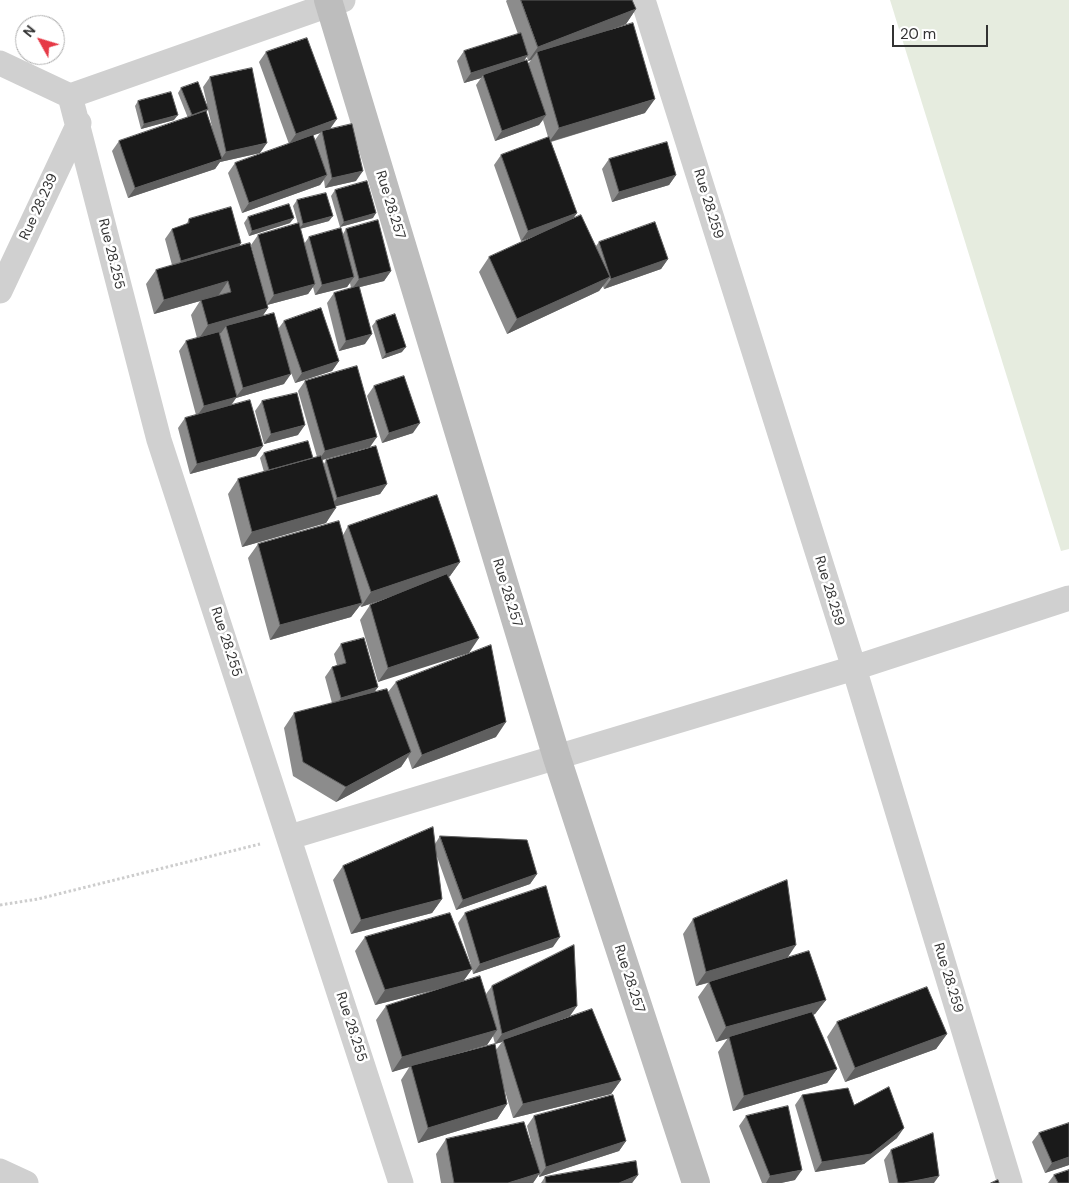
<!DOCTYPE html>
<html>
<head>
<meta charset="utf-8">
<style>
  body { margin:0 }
  #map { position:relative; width:1069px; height:1183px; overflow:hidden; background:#fff; font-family:"DM Sans",sans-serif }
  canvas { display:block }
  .north { position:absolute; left:15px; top:15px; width:50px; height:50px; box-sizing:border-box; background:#fff; border:1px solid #adadad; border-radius:50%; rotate:309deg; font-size:14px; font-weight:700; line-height:20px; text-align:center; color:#333 }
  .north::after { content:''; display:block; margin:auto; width:18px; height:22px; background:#e63946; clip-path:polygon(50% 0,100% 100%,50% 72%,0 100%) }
  .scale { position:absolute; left:892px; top:25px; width:96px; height:22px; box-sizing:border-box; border:2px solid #333; border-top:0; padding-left:6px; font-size:15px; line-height:18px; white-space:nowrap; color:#333; -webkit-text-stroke:4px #fff; paint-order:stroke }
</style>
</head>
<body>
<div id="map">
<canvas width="1069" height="1183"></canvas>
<div class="north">N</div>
<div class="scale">20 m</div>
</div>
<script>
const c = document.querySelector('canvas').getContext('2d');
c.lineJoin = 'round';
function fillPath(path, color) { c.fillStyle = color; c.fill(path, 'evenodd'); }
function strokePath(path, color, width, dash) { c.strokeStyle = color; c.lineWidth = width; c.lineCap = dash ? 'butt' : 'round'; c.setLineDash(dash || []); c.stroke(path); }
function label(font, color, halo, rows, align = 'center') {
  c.font = font + ' "DM Sans",sans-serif'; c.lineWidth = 5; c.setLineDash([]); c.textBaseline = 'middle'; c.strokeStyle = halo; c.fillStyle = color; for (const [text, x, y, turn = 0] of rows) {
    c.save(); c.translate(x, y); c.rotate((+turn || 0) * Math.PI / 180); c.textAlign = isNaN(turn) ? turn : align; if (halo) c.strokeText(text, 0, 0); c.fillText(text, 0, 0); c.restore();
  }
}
fillPath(new Path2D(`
  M890 0H1069V549L1061 551Z`), '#e6ecdf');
strokePath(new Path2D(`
  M0 905 38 899 260 844`), '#cdcdcd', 3, [2.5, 2.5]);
strokePath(new Path2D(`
  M643 0 854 668 1010 1183
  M0 63 70 96 343 0
  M70 96 159 440 401 1183
  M0 291 79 123
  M290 837 854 668 1069 598
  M0 1171 26 1183`), '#d0d0d0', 25);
strokePath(new Path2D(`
  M328 0 557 758 696 1183`), '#bdbdbd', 28);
fillPath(new Path2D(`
  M507 0H632L636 9 626 24 609 30 645 113 551 142 577 213 573 218 596 246 599 242 668 259 661 269 604 289 603 286 599 291 507 334 479 272 489 257 535 236 521 241 494 165 501 155 548 137 543 120 539 125 495 141 476 85 481 78 464 83 457 61 464 51 518 34 506 1ZM527 57 528 61 531 60 528 64 523 61Z
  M266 52 330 129 356 181 325 188 324 180 320 185 242 213 228 173 235 163 289 144 259 62ZM320 133 315 140 313 135Z
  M210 77 260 153 220 162 215 169 128 198 112 151 119 141 188 118 178 93 181 88 207 104 203 87ZM208 110 212 127 206 112Z
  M138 101 174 120 141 129 135 106Z
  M609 159 676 175 669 185 612 202 602 169Z
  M335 190 373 218 340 227 331 196Z
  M297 200 329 221 300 229 304 244 309 237 343 234 346 229 391 271 384 281 360 287 365 344 339 351 327 303 334 293 351 288 350 283 347 287 315 295 313 287 308 294 267 305 251 245 258 235 298 224 293 206Z
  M248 217 290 223 249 236 244 223Z
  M189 219 241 243 239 246 268 308 262 316 278 329 284 321 339 361 332 371 295 383 288 365 284 384 236 398 231 406 256 456 190 474 178 428 185 418 196 415 179 351 186 341 197 338 191 315 200 301 154 314 146 284 156 270 172 265 165 239 172 229 186 225Z
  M376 321 402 352 382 359 372 326Z
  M305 381 370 447 322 460 324 464 326 460 387 484 380 494 335 506 326 523 242 547 228 494 238 479 264 472 260 458 264 453 313 458 317 457 298 391Z
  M374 386 413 433 382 443 367 396Z
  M262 401 298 435 264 444 255 411Z
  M348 526 460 562 450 576 449 577 479 638 378 682 360 620 370 605 396 595 361 607 360 605 351 617 270 640 248 558 258 544 343 535Z
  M341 644 378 687 374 692H388L396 682 496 737 412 769 408 757 401 767 336 802 293 776 284 728 294 713 332 703 325 677 332 667 337 665 334 654Z
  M440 836 537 874 530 884 456 910 436 854 442 899 432 913 351 934 333 880 343 866 435 844Z
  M465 913 553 947 473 974 472 969 463 981 486 994 492 986 570 1016 550 1024 621 1080 611 1094 513 1118 504 1088 507 1104 497 1119 418 1143 401 1080 410 1066 392 1072 376 1020 386 1006 442 988 375 1005 355 951 365 937 471 965 458 923ZM493 1036 495 1044 438 1059 487 1045ZM502 1042 496 1050 495 1044Z
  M693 919 787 958 826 1000 815 1014 813 1015 837 1069 827 1083 733 1111 718 1052 728 1038 716 1042 698 997 708 983 696 986 683 934Z
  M837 1022 947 1034 936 1049 845 1082 827 1037Z
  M802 1095 854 1105 897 1138 864 1164 815 1172 795 1105Z
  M534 1116 626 1141 619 1151 539 1177V1174L533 1183H441L436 1154 446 1139 534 1154 527 1126Z
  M746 1116 795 1180 781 1183H762L739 1126Z
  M1039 1133 1069 1165 1045 1173 1032 1142Z
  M891 1150 934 1183H889L884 1160Z
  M638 1175 632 1183H541L545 1177Z
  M1054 1175 1069 1183H1048Z`), '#8c8c8c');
fillPath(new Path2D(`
  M636 9 626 24 538 57 537 52 531 60 528 61 538 47Z
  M528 55 521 65 483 75 481 78 464 83 471 73Z
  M655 99 645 113 549 142 559 128Z
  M208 109 205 114 189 120 192 115Z
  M178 115 174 120 141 129 144 124Z
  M546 115 539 125 495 141 502 131Z
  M337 119 330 129 322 131 320 133 289 144 296 134Z
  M267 143 260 153 220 162 215 169 128 198 135 188 221 159 226 152Z
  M363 171 356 181 325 188 332 178Z
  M327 175 320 185 242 213 249 203Z
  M676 175 669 185 612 202 619 192Z
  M376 213 373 218 340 227 344 222Z
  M577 213 570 223 521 241 528 231Z
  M333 216 329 221 299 229 303 224Z
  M294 218 290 223 249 236 252 231Z
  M241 243 234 253 174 271 181 261Z
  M668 259 661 269 604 289 611 279Z
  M391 271 384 281 352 289 359 279Z
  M354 277 347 287 315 295 322 285Z
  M610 277 599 291 507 334 517 319Z
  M228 281 218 296 154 314 164 300Z
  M315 284 308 294 267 305 274 295Z
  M268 308 258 323 226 326 221 333 198 340 208 325Z
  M372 334 365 344 339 351 346 341Z
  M406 347 402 352 382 359 386 354Z
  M339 361 332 371 295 383 302 373Z
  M291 374 284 384 236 398 230 406 197 416 204 406 236 397 243 388Z
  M420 423 413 433 382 443 389 433Z
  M305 425 298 435 264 444 271 434Z
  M377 437 370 447 318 461 325 451Z
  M263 446 256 456 190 474 197 464Z
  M387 484 380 494 330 508 337 498Z
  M336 508 326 523 242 547 252 532Z
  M460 562 450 576 361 607 371 592Z
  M362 603 351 617 270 640 280 625Z
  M479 638 469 653 378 682 388 668Z
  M378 687 371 697 334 708 341 698Z
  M506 722 496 737 412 769 422 755Z
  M411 752 401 767 336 802 346 787Z
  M537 874 530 884 456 910 463 900Z
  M442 899 432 913 351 934 361 920Z
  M560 937 553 947 473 974 480 964Z
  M796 945 786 960 696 986 706 972Z
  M472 969 462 983 375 1005 385 990Z
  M826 1000 815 1014 716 1042 726 1027Z
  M577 1006 570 1016 504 1041 503 1040 502 1042 495 1044 502 1034Z
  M497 1030 487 1045 392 1072 402 1057Z
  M947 1034 936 1049 845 1082 855 1068Z
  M837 1069 827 1083 733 1111 744 1096Z
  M621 1080 611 1094 513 1118 523 1104Z
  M507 1104 497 1119 418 1143 428 1128Z
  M904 1128 897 1138 864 1164 815 1172 822 1162Z
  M626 1141 619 1151 539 1177 546 1167Z
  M1069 1157V1165L1045 1173 1052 1163Z
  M802 1170 795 1180 781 1183H766L770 1176Z
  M540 1173 533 1183H508Z
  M638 1175 632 1183H619Z
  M939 1176 934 1183H904Z`), '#5f5f5f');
const building = new Path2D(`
  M521 0H632L636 9 538 47Z
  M633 23 655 99 559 128 537 52Z
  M521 33 528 55 471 73 464 51Z
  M307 38 337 119 296 134 266 52Z
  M527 60 546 115 502 131 483 75Z
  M252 68 267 143 226 152 210 77Z
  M198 82 208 109 192 115 181 88Z
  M171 92 178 115 144 124 138 101Z
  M206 111 222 159 135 188 119 141Z
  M352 124 363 171 332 178 322 131Z
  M313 135 327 175 249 203 235 163Z
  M549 137 577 213 528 231 501 155Z
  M667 142 676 175 619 192 609 159Z
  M367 181 376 213 344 222 335 190Z
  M326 193 333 216 303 224 297 200Z
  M289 204 294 218 252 231 248 217Z
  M231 207 241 243 181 261 172 229 189 223V219Z
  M581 215 610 277 517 319 489 257Z
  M378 220 391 271 359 279 346 229Z
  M655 222 668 259 611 279 599 242Z
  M299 223 315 284 274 295 258 235Z
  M341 228 354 277 322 285 309 237Z
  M250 243 268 308 208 325 201 300 231 292 228 281 164 300 156 270Z
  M359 286 372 334 346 341 334 293Z
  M321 308 339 361 302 373 284 321Z
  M274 313 291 374 243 388 226 326Z
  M395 314 406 347 386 354 376 321Z
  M219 332 237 397 204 406 186 341Z
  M357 366 377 437 325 451 305 381Z
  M404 376 420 423 389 433 374 386Z
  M297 393 305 425 271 434 262 401Z
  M250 400 263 446 197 464 185 418Z
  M308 441 313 458 269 470 264 453Z
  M376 446 387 484 337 498 326 460Z
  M321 456 336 508 252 532 238 479Z
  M437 495 460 562 371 592 348 526Z
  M339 521 362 603 280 625 258 544Z
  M447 574 479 638 388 668 370 605Z
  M364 638 378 687 341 698 332 667 346 663 341 644Z
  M491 645 506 722 422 755 396 682Z
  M387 689 411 752 346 787 303 762 294 713Z
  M433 827 442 899 361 920 343 866Z
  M440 836 527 840 537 874 463 900Z
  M787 880 796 945 706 972 693 919Z
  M546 886 560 937 480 964 465 913Z
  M450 913 472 969 385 990 365 937Z
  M574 945 577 1006 502 1034 492 986Z
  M809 951 826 1000 726 1027 709 982Z
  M480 976 497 1030 402 1057 386 1006Z
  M927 987 947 1034 855 1068 837 1022Z
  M592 1009 621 1080 523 1104 503 1040Z
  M812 1012 837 1069 744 1096 729 1037Z
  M495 1044 507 1104 428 1128 411 1066Z
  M889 1087 904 1128 871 1154 822 1162 802 1095 848 1088 854 1105Z
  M613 1095 626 1141 546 1167 534 1116Z
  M788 1106 802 1170 770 1176 746 1116Z
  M524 1122 540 1173 508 1183H454L446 1139Z
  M1069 1123V1157L1052 1163 1039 1133Z
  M933 1133 939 1176 904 1183H898L891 1150Z
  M636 1161 638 1175 619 1183H546L545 1177Z
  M1069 1170V1183H1058L1054 1175Z
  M998 1180 999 1183H991Z`);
fillPath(building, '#1a1a1a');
strokePath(building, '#5f5f5f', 1);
label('14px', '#333', '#fff', [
  ["Rue 28.259",708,204,73],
  ["Rue 28.257",390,205,73],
  ["Rue 28.239",39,207,-65],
  ["Rue 28.255",111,254,76],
  ["Rue 28.259",829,591,73],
  ["Rue 28.257",507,593,73],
  ["Rue 28.255",226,642,72],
  ["Rue 28.259",948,978,73],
  ["Rue 28.257",629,979,72],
  ["Rue 28.255",351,1027,72]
]);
</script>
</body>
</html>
